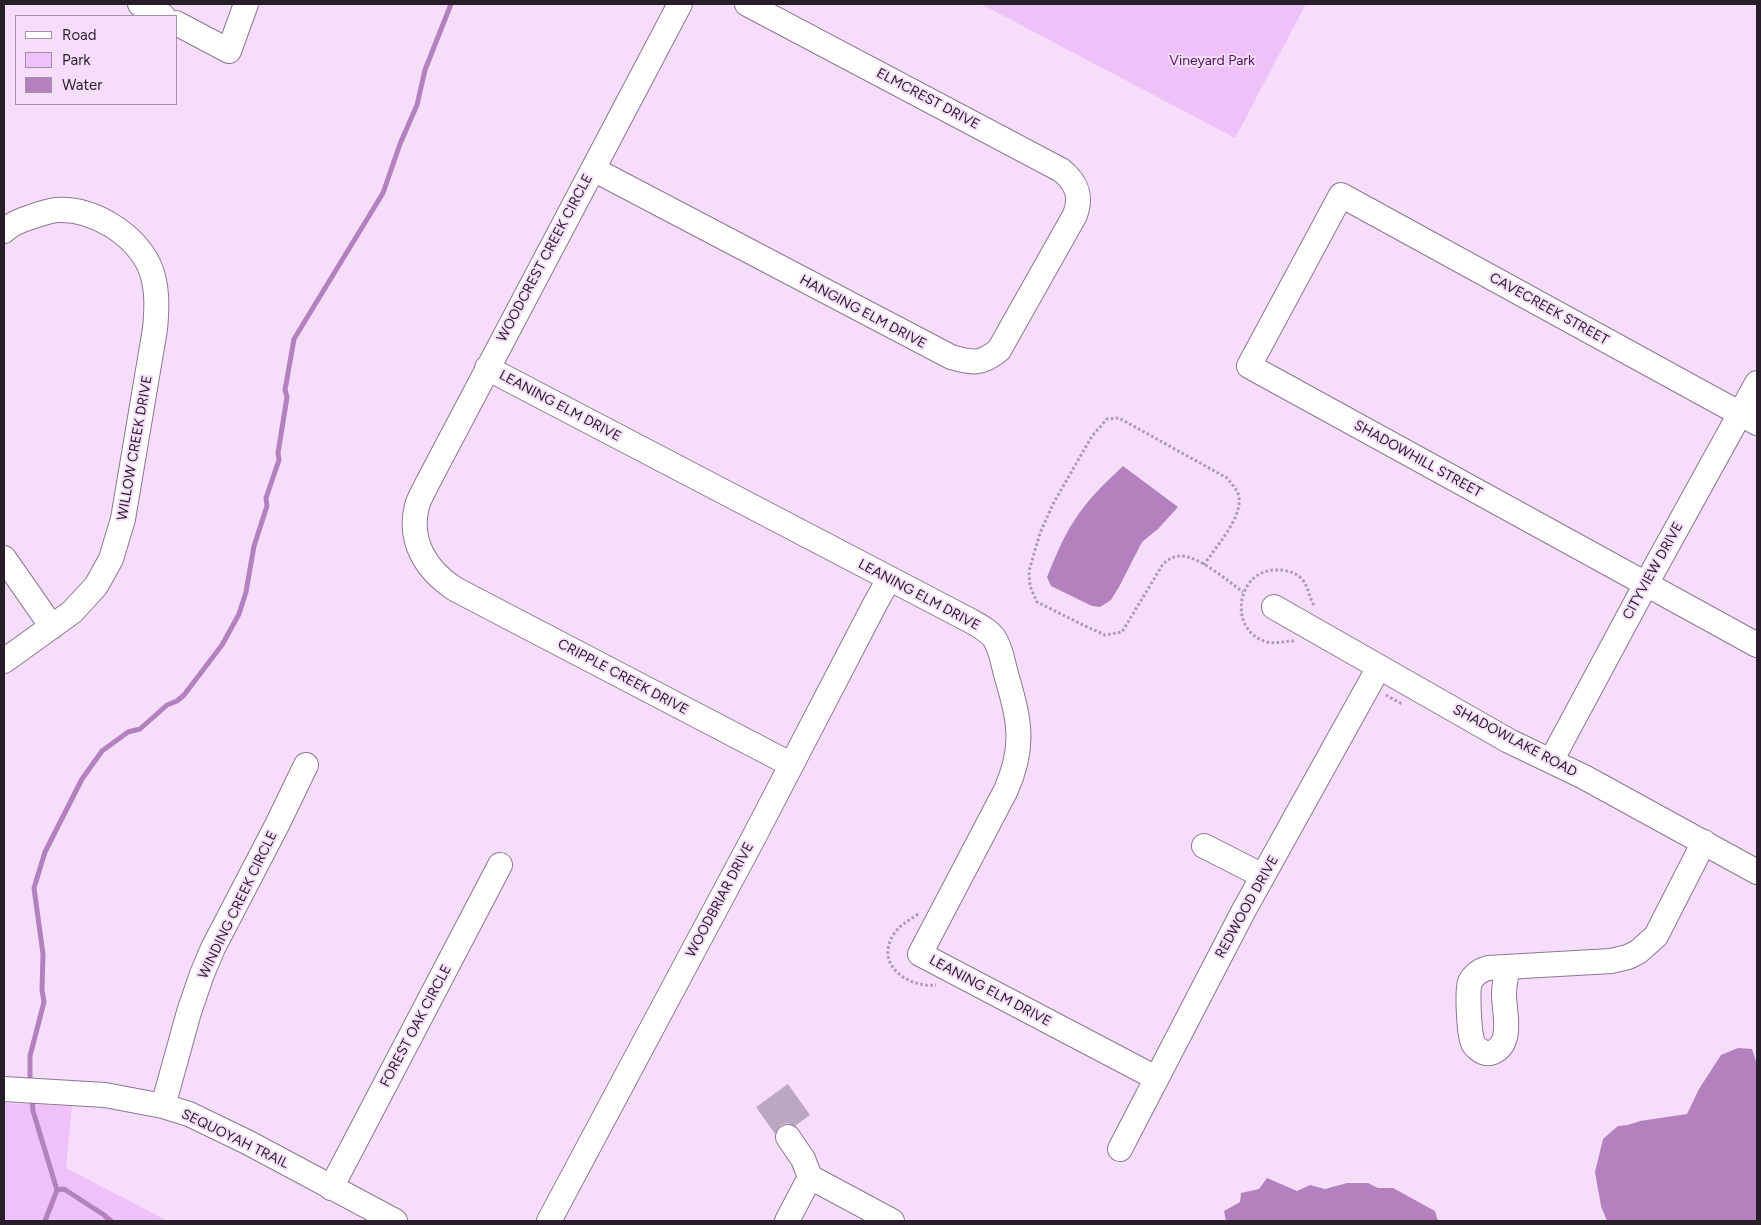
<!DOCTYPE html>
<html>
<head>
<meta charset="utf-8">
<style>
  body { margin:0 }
  #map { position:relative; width:1761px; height:1225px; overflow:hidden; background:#f6defb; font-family:Figtree,sans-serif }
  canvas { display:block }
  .frame { position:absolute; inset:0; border:5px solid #271e29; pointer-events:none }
  .legend { position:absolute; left:15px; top:15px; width:162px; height:90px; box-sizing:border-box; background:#f6defb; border:1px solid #a391a7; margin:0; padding:6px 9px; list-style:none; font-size:15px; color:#271e29 }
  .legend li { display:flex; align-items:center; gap:10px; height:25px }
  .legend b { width:25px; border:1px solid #a391a7 }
</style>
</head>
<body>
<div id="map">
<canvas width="1761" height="1225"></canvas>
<div class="frame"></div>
<ul class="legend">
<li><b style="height:6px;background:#fff"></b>Road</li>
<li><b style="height:14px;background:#efc1f9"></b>Park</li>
<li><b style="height:14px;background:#b481bf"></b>Water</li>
</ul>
</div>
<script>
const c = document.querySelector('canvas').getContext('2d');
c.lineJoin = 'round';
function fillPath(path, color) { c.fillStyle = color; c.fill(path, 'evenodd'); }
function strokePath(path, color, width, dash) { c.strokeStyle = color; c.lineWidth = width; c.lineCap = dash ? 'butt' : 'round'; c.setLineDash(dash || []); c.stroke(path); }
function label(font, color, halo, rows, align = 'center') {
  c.font = font + ' Figtree,sans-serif'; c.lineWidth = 4; c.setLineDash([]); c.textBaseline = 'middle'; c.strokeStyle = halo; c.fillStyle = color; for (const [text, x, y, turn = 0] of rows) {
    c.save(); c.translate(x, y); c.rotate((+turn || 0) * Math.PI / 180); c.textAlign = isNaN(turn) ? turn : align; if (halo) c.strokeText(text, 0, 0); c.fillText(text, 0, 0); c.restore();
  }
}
fillPath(new Path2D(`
  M981 4H1306L1235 138Z
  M4 1103 72 1106 66 1168 168 1221H4Z`), '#efc1f9');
fillPath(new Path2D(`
  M1123 466 1178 507 1158 529 1142 542 1119 587 1111 600 1100 607 1092 606 1051 586 1047 577C1055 558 1062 539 1074 521 1087 500 1105 483 1123 466Z
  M1738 1048 1752 1049 1757 1065V1221H1607L1601 1206 1595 1172 1603 1139 1618 1126 1628 1125 1640 1121 1687 1114 1699 1089 1721 1055Z
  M1267 1178 1297 1191 1310 1185 1325 1189 1347 1183H1368L1378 1188H1393L1435 1211 1438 1221H1226L1224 1211 1240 1202 1241 1193 1259 1189Z`), '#b481bf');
strokePath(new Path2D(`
  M30 1084V1056L44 1002 42 990 43 954 34 888 45 852 82 779 102 751 128 732 140 729 167 705 177 701 184 695 222 645 239 614 246 592 254 546 267 506 266 498 279 460 278 453 287 397 285 390 294 339 383 193 400 144 417 105 425 70 451 4
  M32 1097 33 1111 57 1190 45 1221
  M57 1190 64 1189 104 1215 111 1221`), '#b481bf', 5);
fillPath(new Path2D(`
  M788 1084 810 1115 795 1126 787 1123 781 1125 775 1134 756 1107Z`), '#bda6c2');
const minor = new Path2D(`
  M140 4 163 16
  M680 4 427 484C424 491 419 498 417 506 408 541 426 570 455 589L790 764
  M176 23 229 51 246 4
  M593 169 951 357C972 363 981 365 999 350L1075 215C1082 196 1077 183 1061 170L747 4
  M4 231C11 224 21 220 31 217 39 214 49 211 57 210 93 208 133 233 149 265 158 285 157 308 155 329L123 519 111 559 96 586 72 612 4 661
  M487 368 969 620C978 625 988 630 994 638 1001 648 1003 663 1006 674 1019 719 1026 745 1006 790L920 954 1156 1078
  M1757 423 1341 195 1249 366 1757 645
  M4 558 52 627
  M1274 607 1509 741 1584 777 1757 872
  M1551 761 1646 584 1757 383
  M1204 846 1263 876
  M1508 967C1506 976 1504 985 1504 994 1504 1011 1513 1041 1495 1051 1490 1054 1486 1054 1481 1051 1476 1048 1473 1045 1472 1040 1469 1030 1467 990 1470 982 1474 974 1481 970 1488 968L1611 961 1628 957 1638 952 1656 936 1704 842
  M4 1089 105 1095 163 1106 189 1114 247 1142 395 1221
  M163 1106 189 1012 202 974 213 948 277 825 306 765
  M788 1137 803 1159 810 1177
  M1120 1149 1244 910 1379 667
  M331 1188 500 865
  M549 1221 755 835 875 604 889 579
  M787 1221 810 1177 892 1221`);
strokePath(minor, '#8c7791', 26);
strokePath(new Path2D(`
  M1204 565C1215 547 1248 513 1237 491 1234 486 1230 482 1227 478L1119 418 1107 419 1092 436 1053 504 1040 533 1029 571 1030 586 1037 602 1083 625 1105 635 1122 632 1163 564C1169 559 1173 556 1181 556 1199 556 1228 581 1243 592
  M1294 641C1285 641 1276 644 1267 642 1227 631 1236 569 1277 570 1286 570 1295 572 1302 579 1309 587 1309 599 1315 607
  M1386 695 1402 704
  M918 914C908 921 898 926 892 937 876 966 909 988 936 985`), '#ab99af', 3, [2.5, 2.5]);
strokePath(minor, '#fff', 24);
label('14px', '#51115e', '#f6defb', [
  ["Vineyard Park",1212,61]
]);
label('14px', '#271e29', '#f6defb', [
  ["ELMCREST DRIVE",928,99,28],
  ["WOODCREST CREEK CIRCLE",545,258,-62],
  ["CAVECREEK STREET",1549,309,29],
  ["HANGING ELM DRIVE",863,312,28],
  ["LEANING ELM DRIVE",560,406,28],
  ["WILLOW CREEK DRIVE",135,448,-80],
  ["SHADOWHILL STREET",1418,459,29],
  ["CITYVIEW DRIVE",1653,571,-61],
  ["LEANING ELM DRIVE",919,595,28],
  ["CRIPPLE CREEK DRIVE",623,677,28],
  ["SHADOWLAKE ROAD",1515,741,28],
  ["WOODBRIAR DRIVE",720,900,-62],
  ["WINDING CREEK CIRCLE",238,905,-64],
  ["REDWOOD DRIVE",1247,907,-61],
  ["LEANING ELM DRIVE",990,991,28],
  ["FOREST OAK CIRCLE",416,1026,-62],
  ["SEQUOYAH TRAIL",235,1139,26]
]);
</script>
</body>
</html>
